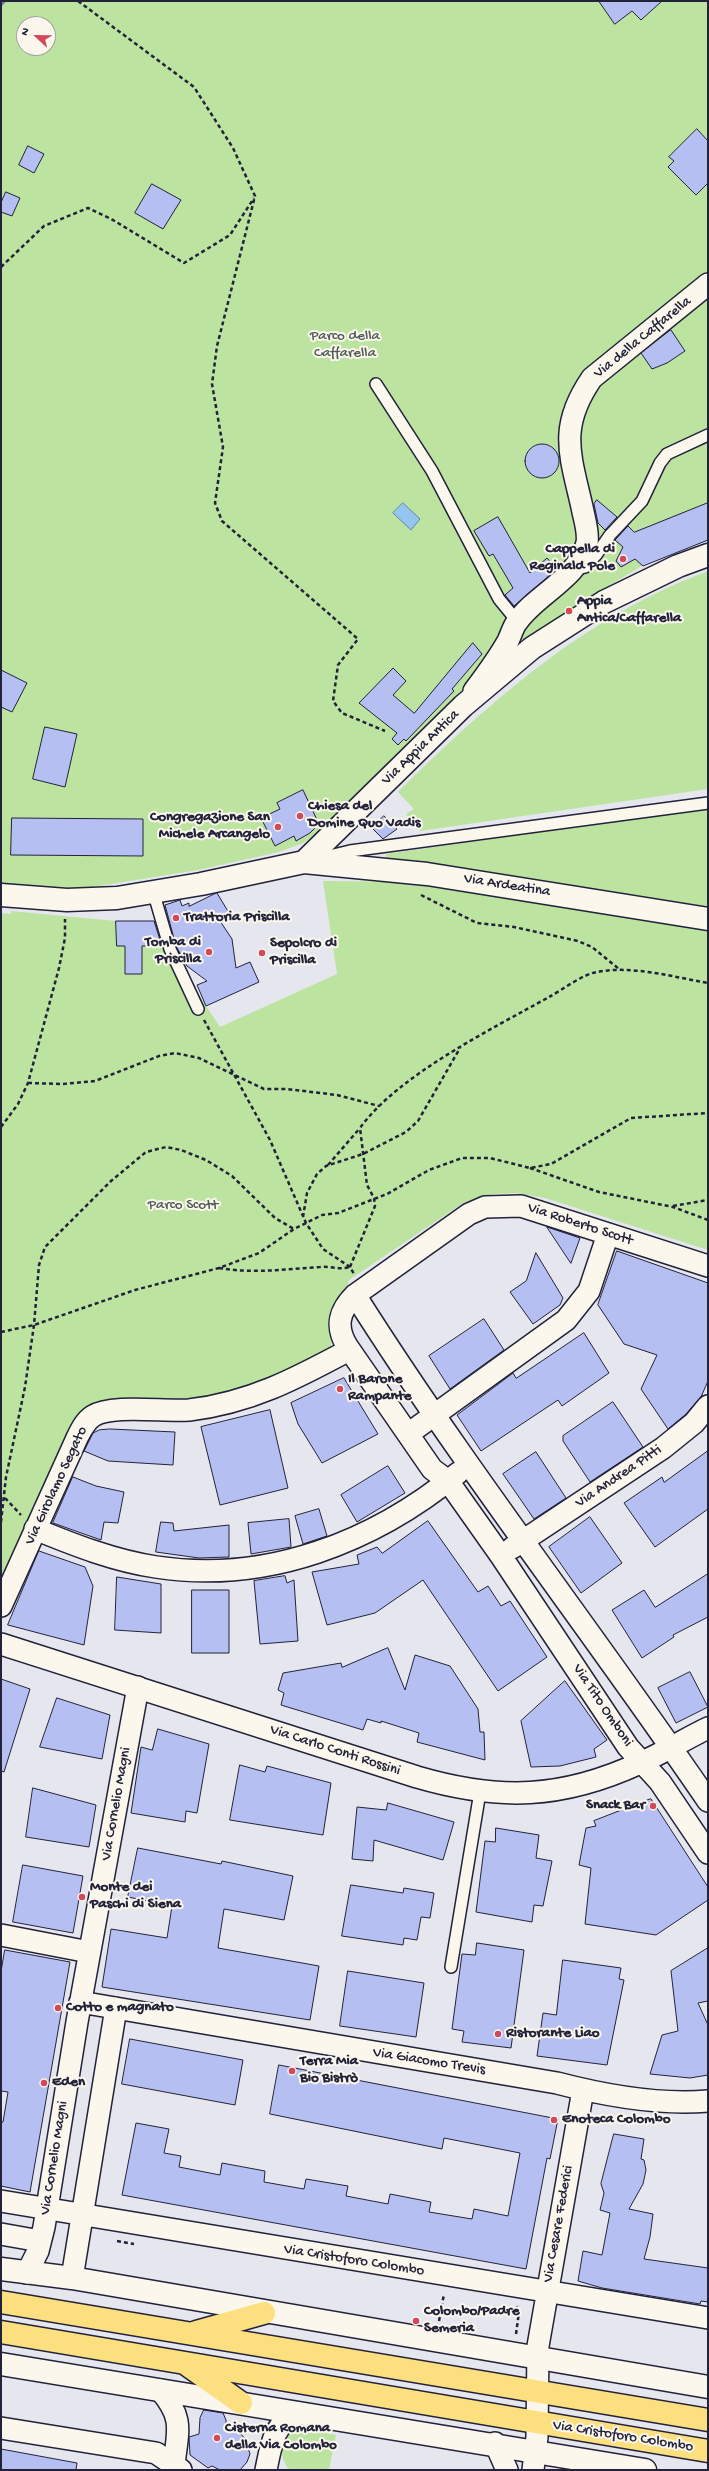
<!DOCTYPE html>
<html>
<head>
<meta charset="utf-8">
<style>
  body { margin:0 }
  #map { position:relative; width:709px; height:2471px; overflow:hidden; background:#e6e6ee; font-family:"Gochi Hand",sans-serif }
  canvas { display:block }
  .frame { position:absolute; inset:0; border:2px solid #22223b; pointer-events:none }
  .north { position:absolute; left:16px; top:16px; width:40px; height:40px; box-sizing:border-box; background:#fbf7ec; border:1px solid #a4a2a5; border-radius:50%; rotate:292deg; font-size:11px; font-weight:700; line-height:16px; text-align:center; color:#22223b }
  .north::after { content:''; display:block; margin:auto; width:14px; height:18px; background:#d1495b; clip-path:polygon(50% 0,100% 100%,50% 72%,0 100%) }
</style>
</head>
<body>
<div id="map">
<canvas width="709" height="2471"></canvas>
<div class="frame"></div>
<div class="north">N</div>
</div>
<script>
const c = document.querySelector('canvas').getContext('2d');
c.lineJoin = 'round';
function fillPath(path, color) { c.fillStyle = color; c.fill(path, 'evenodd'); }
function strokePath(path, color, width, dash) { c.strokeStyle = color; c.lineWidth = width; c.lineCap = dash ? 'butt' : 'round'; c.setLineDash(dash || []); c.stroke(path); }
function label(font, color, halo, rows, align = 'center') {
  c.font = font + ' "Gochi Hand",sans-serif'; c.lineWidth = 4; c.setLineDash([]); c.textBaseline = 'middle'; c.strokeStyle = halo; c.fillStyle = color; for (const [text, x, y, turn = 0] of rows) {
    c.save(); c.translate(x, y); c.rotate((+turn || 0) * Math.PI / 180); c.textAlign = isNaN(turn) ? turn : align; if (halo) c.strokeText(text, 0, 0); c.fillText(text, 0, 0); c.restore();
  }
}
fillPath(new Path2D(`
  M1 1H708V540L642 566 593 595 495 662 432 719 324 829 303 843 279 852 198 870 68 891 1 885ZM24 24H48V48H24Z
  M708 571V789L420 831 406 814 414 809 398 792C491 701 584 617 708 571Z
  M708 808V913L521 878 387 862 386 854Z
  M323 881 428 882 708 929V1250L545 1198 516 1193 492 1194 463 1203 349 1280 328 1356 220 1399 94 1408 1 1588V913L11 914V911L116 921H164L171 941H174L193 986 220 1027 337 974Z
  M301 2429 336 2435 329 2470H290C276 2457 281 2431 301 2429Z`), '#bce4a0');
const water = new Path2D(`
  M403 503 420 519 411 530 393 513Z`);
fillPath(water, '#93c5ef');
strokePath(water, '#6684a7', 1);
strokePath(new Path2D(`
  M1 3 3 1`), '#6684a7', 5.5);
const building = new Path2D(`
  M599 1H662L641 20 632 11 615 24Z
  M697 129 708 141V183L696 195 668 167 674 161 669 157Z
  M28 146 44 154 34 173 19 165Z
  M152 184 181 200 163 229 135 213Z
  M6 192 20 198 12 216 1 212V203Z
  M671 330 685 351 667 363 652 369 641 353Z
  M525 461a17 17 0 1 1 34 0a17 17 0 1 1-34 0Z
  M597 500 617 517 605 530 598 523 594 504Z
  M708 503V540L643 566 635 559 621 567 616 561 623 547 615 540 628 526 634 532Z
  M498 517 530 573 547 558 557 569 514 606 505 595 513 588 493 554 489 556 474 531Z
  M473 643 482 654 452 689 454 691 406 741 404 739 398 745 392 739 397 733 359 703 393 668 406 681 393 695 414 713Z
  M1 670 27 683 12 712 1 707Z
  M45 727 77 734 65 787 33 779Z
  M303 790 319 824 310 833 296 841 294 836 275 846 261 818 280 809 277 803Z
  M384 816 397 829 383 839 372 828Z
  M12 818 143 819V856L11 855Z
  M217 893 229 913 218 918 232 939 236 968 250 962 259 982 206 1006 197 985 207 981 187 966 176 946 165 905 180 900 182 906 189 903V906Z
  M116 921H154L162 946H142V974H125V946H117Z
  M547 1227 580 1238 571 1263Z
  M617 1251 708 1283V1381L701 1397 686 1414 668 1429 641 1389 657 1355 624 1344 598 1305Z
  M536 1253 563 1298 560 1305 533 1324 510 1292 526 1281Z
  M484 1319 504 1350 450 1389 429 1356Z
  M584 1333 609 1373 562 1406 558 1400 481 1451 457 1415 513 1373 516 1378Z
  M344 1378 378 1434 322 1463 298 1424 291 1403Z
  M613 1402 643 1447 590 1482 563 1441V1436Z
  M270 1410 288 1488 220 1505 201 1427Z
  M110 1429 175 1432 173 1465 108 1461 84 1451 93 1433 99 1430Z
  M708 1451V1509L655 1547 624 1503 662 1477 664 1482Z
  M536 1452 566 1498 534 1519 503 1474Z
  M388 1466 405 1493 357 1522 341 1495Z
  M73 1477 96 1486 124 1492 118 1523 104 1522 101 1540 53 1523Z
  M319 1509 327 1536 303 1544 295 1516Z
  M590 1517 622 1563 581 1593 549 1547Z
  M289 1519 291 1547 251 1554 248 1523Z
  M428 1521 478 1592 488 1586 501 1606 510 1601 547 1657 498 1691 423 1580 375 1613 327 1625 312 1572 359 1564 357 1555 377 1547 382 1553Z
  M161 1522 173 1523 174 1531 229 1525V1557L199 1558 156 1552Z
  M39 1551 85 1567 93 1586 84 1645 8 1625Z
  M708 1574V1617L673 1635 674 1637 642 1658 612 1610 644 1590 655 1607Z
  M285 1576 287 1583 294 1580 298 1641 260 1644 254 1581Z
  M117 1577 161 1584V1633L115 1630Z
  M192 1590H229V1653H192Z
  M388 1648 405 1690 415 1655 450 1666 478 1709 480 1732H484L485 1760 417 1742 419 1733 381 1721V1723L367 1719 363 1730 281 1705 284 1693 278 1690 283 1673 341 1663 342 1667Z
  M690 1672 708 1707 676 1723 658 1688Z
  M1 1679 30 1689 4 1772 1 1771Z
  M565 1681 607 1740 594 1749 596 1757 560 1766 531 1767 521 1721Z
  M57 1698 110 1715 102 1759 40 1747Z
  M158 1729 209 1744 197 1813 186 1811 185 1822 131 1813 141 1747 152 1750Z
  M240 1765 265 1772 267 1766 331 1783 323 1835 230 1820Z
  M33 1788 96 1805 89 1847 26 1837Z
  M651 1799 708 1887V1900L656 1935 585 1924 591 1868 579 1865 586 1828 596 1826 594 1821Z
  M388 1803 454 1822 443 1860 374 1840 373 1861 352 1859 357 1807 386 1810Z
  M496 1828 539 1835 536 1858 552 1861 543 1906 534 1905 532 1922 476 1912 485 1841 495 1842Z
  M138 1848 221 1864 222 1861 293 1876 284 1920 224 1909 218 1948 319 1966 310 2020 102 1987 111 1929 167 1938 172 1906 128 1897Z
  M23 1865 83 1876 73 1933 13 1922Z
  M351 1885 403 1893 404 1888 434 1893 430 1918 421 1917 417 1940 404 1938 403 1945 342 1936Z
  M477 1943 524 1950 511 2048 462 2042 464 2031 452 2029 462 1954 475 1955Z
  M708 1948V2001L698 2003 708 2025V2075L690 2078 650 2074 662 2035 678 2031 671 1971Z
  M5 1950 70 1962 30 2192 1 2186V2122H3L8 2092 1 2091V1972Z
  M563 1960 621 1968 619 1979 624 1980 607 2065 537 2056 543 2013 556 2015Z
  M348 1971 424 1983 416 2037 340 2026Z
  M130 2039 243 2060 235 2105 122 2084Z
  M279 2065 558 2119 550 2159 547 2158 526 2269 122 2195 136 2123 169 2129 164 2153 181 2156 179 2167 220 2175 222 2163 265 2171 264 2182 304 2189 306 2179 348 2186 346 2196 388 2204 390 2194 431 2202 429 2212 472 2219 474 2209 508 2216 520 2153 444 2138 442 2149 270 2114Z
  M614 2134 644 2139 641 2159 644 2160 646 2170 643 2184 629 2209 653 2214 650 2237 644 2259 708 2268V2302L701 2301 700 2304 602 2288 578 2281 583 2251 602 2255 610 2213 600 2210 604 2193 601 2184Z
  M204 2410 223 2413 226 2420V2426L241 2434 246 2440 250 2454 247 2462 240 2470H220L212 2466 208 2468 190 2455 189 2437 199 2434 200 2418Z
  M1 2449 77 2463 76 2470H1Z`);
fillPath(building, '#b6bff1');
strokePath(building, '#22223b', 1);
const lane = new Path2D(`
  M376 384 432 471 499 599 517 621
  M579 568 585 567 596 555 610 535 642 501 660 463 667 454 708 435
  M325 857 350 851 708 803
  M153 891 170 949 198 1009
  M451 1967 480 1792`);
const street = new Path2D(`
  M474 691C486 675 498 659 508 641 511 635 513 627 517 622 536 594 578 579 587 543 589 532 584 518 582 507 570 454 558 427 592 378L708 284
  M355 1295 469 1214 485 1207 521 1206 708 1266
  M408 1434 566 1320 589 1291 608 1234
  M35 1529C74 1545 115 1561 156 1567 267 1584 374 1542 458 1473
  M512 1548 663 1448 694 1423 708 1406
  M1 1606 77 1438C81 1430 85 1421 93 1416 112 1404 164 1412 189 1410 250 1403 297 1378 349 1350
  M1 1644 417 1777C499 1801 562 1799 640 1763 663 1753 685 1739 708 1728
  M708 1801C592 1631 465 1469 355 1295 339 1311 335 1326 347 1346L432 1469 448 1481 501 1556 628 1747 660 1782 708 1853
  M1 1935 89 1952
  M80 2002 557 2083C603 2095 661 2105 708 2101
  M1 2201 708 2318
  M1 2234 40 2241
  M27 2273 38 2251 44 2227 77 2022 138 1687
  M72 2278 116 2008
  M160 2390C184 2418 178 2430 174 2464
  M1 2428 156 2453 181 2470
  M495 2443 507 2470
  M266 2470C271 2446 273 2423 298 2413
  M533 2470 537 2437 538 2346 583 2090`);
const secondary = new Path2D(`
  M304 862 427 874 708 919
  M1 895 67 900 117 898 201 884 304 862 463 706 532 648 604 602 678 566 708 555
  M1 2269 72 2278 708 2387
  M1 2364 645 2470`);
const primary = new Path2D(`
  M1 2302 708 2420
  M1 2332 708 2451
  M196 2332 264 2313
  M186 2364 241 2403`);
strokePath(lane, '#22223b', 14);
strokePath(street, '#22223b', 24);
strokePath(secondary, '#22223b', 25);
strokePath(primary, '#22223b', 25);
strokePath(new Path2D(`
  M78 1 194 87 233 148 255 196 217 346 212 384 223 447 215 503 222 521 358 639 338 665 333 701 342 713 385 731
  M1 267 44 226 88 208 113 220 184 263 230 235 254 198
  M421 895 477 923 514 927 578 941 592 947 619 969
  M204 1020 270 1140 306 1223 323 1249 350 1267 354 1274
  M28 1083 63 1084 95 1081 159 1056 175 1053 199 1058 264 1089H287L337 1095 379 1106
  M1 1127 18 1104 28 1083 59 968 65 938V919
  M328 1165 360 1128
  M530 1168 599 1192 673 1207 708 1220
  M673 1206 708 1200
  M303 1217 307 1193 317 1174 326 1166 363 1154 406 1132 418 1121 460 1048
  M350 1267 375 1206 374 1198 367 1185 360 1128C398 1075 492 1029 549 997 562 990 583 974 597 972 632 965 673 977 708 983
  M219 1268C254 1274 286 1269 320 1267 331 1266 340 1270 350 1267
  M1 1332 34 1325 135 1290 219 1268 259 1253 294 1229 322 1215 338 1213 387 1194 429 1170 462 1158H490L530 1168 551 1164 631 1118 708 1113
  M5 1498 21 1515
  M1 1522 6 1477 25 1387 34 1325 39 1265 45 1247 111 1181 146 1152 166 1147 181 1150 206 1160 232 1176 275 1218 294 1229
  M117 2241 134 2244
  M439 2321 444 2294
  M516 2334 519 2312 517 2306`), '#22223b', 2.5, [4, 3]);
strokePath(lane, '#fbf7ec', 11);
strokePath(street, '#fbf7ec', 21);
strokePath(secondary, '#fbf7ec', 22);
strokePath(primary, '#fce080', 22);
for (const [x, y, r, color] of [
  [623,559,4,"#d1495b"],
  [569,611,4,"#d1495b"],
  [300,816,4,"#d1495b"],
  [278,827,4,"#d1495b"],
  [176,918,4,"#d1495b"],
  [209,952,4,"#d1495b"],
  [262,953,4,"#d1495b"],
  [340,1389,4,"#d1495b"],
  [653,1806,4,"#d1495b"],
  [82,1897,4,"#d1495b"],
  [58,2008,4,"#d1495b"],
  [498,2034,4,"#d1495b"],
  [292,2071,4,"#d1495b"],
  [44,2083,4,"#d1495b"],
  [554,2120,4,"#d1495b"],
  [416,2321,4,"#d1495b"],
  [217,2438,4,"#d1495b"]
]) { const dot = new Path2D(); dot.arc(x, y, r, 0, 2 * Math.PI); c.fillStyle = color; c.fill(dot); strokePath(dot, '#fbf7ec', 1.5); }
label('15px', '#505c59', '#fbf7ec', [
  ["Parco della",345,337],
  ["Caffarella",345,354],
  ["Parco Scott",183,1206]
]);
label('15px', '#22223b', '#fbf7ec', [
  ["Via della Caffarella",643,338,-39],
  ["Via Appia Antica",421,748,-44],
  ["Via Ardeatina",507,886,9],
  ["Via Roberto Scott",580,1225,18],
  ["Via Andrea Pitti",619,1477,-34],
  ["Via Girolamo Segato",57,1486,-65],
  ["Via Tito Omboni",602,1706,56],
  ["Via Carlo Conti Rossini",335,1751,18],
  ["Via Cornelio Magni",117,1804,-80],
  ["Via Giacomo Trevis",429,2062,9],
  ["Via Cornelio Magni",55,2158,-81],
  ["Via Cesare Federici",559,2224,-80],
  ["Via Cristoforo Colombo",354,2261,9],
  ["Via Cristoforo Colombo",623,2437,9]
]);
label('bold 15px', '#22223b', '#fbf7ec', [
  ["Cappella di",615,550,"right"],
  ["Reginald Pole",615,567,"right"],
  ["Appia",577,602],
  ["Antica/Caffarella",577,619],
  ["Chiesa del",308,807],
  ["Domine Quo Vadis",308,824],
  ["Congregazione San",270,818,"right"],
  ["Michele Arcangelo",270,835,"right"],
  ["Trattoria Priscilla",184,918],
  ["Tomba di",201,943,"right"],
  ["Priscilla",201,960,"right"],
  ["Sepolcro di",270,944],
  ["Priscilla",270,961],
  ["Il Barone",348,1380],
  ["Rampante",348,1397],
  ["Snack Bar",645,1806,"right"],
  ["Monte dei",90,1888],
  ["Paschi di Siena",90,1905],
  ["Cotto e magnato",66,2008],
  ["Ristorante Liao",506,2034],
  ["Terra Mia",300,2062],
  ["Bio Bistrò",300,2079],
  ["Eden",52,2083],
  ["Enoteca Colombo",562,2120],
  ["Colombo/Padre",424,2312],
  ["Semeria",424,2329],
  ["Cisterna Romana",225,2429],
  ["della Via Colombo",225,2446]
], 'left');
</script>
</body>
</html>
